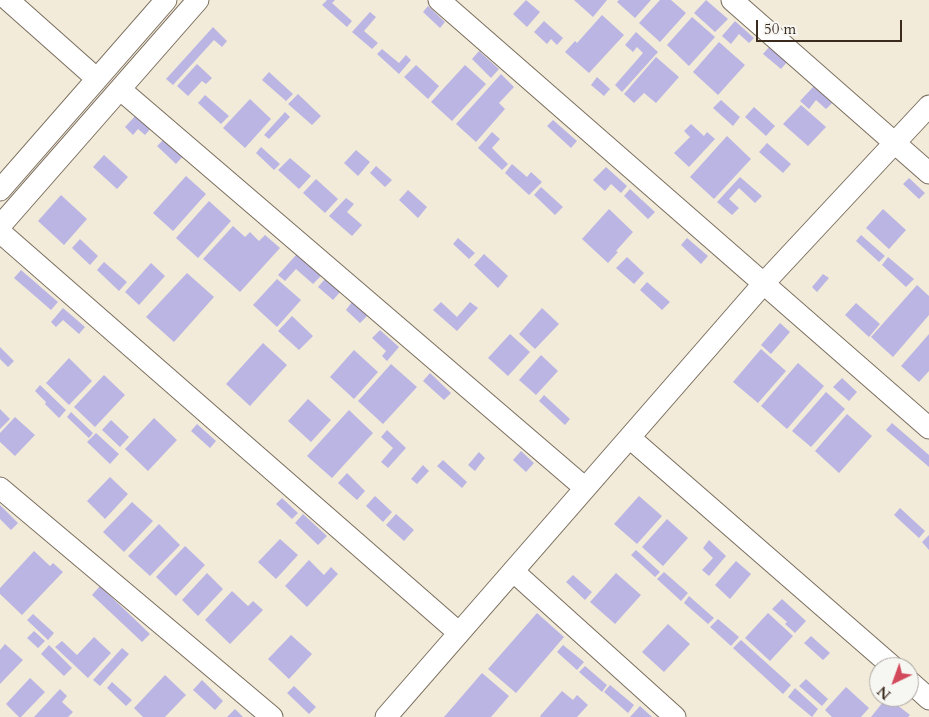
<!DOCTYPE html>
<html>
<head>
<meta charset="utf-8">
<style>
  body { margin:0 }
  #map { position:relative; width:929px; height:717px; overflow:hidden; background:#f2ebd9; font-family:Cardo,serif }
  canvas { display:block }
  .north { position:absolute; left:869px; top:657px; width:50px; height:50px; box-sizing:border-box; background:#f6f6f2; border:1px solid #aba49d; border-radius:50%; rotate:222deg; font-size:14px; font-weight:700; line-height:20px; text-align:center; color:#3b2a1e }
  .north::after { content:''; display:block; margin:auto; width:18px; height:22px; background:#d1495b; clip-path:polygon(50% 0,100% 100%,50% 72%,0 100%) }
  .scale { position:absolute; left:756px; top:20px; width:146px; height:22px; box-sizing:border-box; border:2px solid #3b2a1e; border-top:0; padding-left:6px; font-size:15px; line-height:18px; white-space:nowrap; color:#3b2a1e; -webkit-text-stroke:4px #f6f6f2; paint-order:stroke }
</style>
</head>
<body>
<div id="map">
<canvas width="929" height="717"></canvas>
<div class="north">N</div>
<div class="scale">50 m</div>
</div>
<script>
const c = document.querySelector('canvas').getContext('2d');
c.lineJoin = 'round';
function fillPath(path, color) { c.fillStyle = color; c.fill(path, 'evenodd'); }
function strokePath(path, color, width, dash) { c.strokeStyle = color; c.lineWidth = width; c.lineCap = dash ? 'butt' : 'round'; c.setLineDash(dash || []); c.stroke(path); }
fillPath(new Path2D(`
  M327 0H335L332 3 352 21 347 27 322 5Z
  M526 0 540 12 527 27 513 14Z
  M574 0H607L593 17Z
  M619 0H651L635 18 617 2Z
  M660 0H671L686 13 660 42 639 23Z
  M706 0 728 19 715 32 694 13Z
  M428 6 445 22 440 28 423 12Z
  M370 12 376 17 364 31 378 43 372 49 352 32Z
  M602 15 624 35 589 73 565 52 575 41 577 43Z
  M692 17 715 37 689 66 667 45Z
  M544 21 563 38 557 45 551 39 547 44 534 32Z
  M735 21 754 38 749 43 739 34 731 44 722 36Z
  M213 27 227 41 222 47 214 40 173 85 166 79Z
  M636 32 658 52 622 92 615 85 643 53 637 47 633 52 625 45Z
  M719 42 745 65 718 95 693 72Z
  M770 46 788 61 781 69 763 54Z
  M382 49 399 63 406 55 411 60 399 74 377 54Z
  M479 51 499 69 491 78 472 59Z
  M656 57 679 77 656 103 644 93 634 103 624 94Z
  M197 64 212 78 206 84 202 81 188 96 177 86Z
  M416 65 439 86 428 99 404 77Z
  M465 65 486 84 452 121 431 102Z
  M269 72 293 94 286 101 262 80Z
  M501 74 514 87 499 103 505 109 476 142 456 124Z
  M597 77 610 89 604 96 591 85Z
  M814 86 833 102 826 109 816 100 809 109 800 101Z
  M298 94 321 116 312 125 288 104Z
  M205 95 229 116 221 124 198 103Z
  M250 99 271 119 245 148 223 128Z
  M721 100 740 117 733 126 713 108Z
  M801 105 826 127 808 146 783 124Z
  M754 107 775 126 766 136 745 117Z
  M285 112 290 117 269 139 264 135Z
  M137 114 152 127 145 135 138 129 133 135 125 127Z
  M553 120 577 141 571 148 547 126Z
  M691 124 704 136 707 132 715 139 689 167 674 153 690 137 684 131Z
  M492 132 500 139 492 148 508 164 502 170 478 148Z
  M727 136 751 159 714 199 690 177Z
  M164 139 183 156 176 164 157 146Z
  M767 143 791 164 783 173 759 152Z
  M261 147 280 164 274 170 256 153Z
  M356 150 370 162 358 176 344 163Z
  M104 155 128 177 117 189 93 167Z
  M290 158 311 176 299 189 278 170Z
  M512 164 527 177 531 172 542 182 529 195 505 173Z
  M376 166 392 180 385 187 370 173Z
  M606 167 627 186 621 193 611 184 605 191 593 180Z
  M186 176 206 194 173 231 153 213Z
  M740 177 762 196 755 203 739 188 729 199 739 208 732 215 717 202Z
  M909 178 925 193 919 199 903 184Z
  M316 179 338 199 325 213 303 193Z
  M541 187 563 207 555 215 534 195Z
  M630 189 655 212 648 219 624 196Z
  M408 190 427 207 418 218 399 200Z
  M61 195 87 219 64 245 38 221Z
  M346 198 354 204 347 212 362 225 352 236 329 216Z
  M209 201 231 221 198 258 176 238Z
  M609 209 633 232 616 251 618 252 608 263 582 239Z
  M883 209 906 230 889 249 866 228Z
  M233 226 245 237 250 232 259 241 265 235 280 248 240 292 203 259Z
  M861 235 885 256 879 262 856 241Z
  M458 238 475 253 469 259 453 244Z
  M687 238 708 256 701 264 681 245Z
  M80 239 98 256 90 265 72 248Z
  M297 254 321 276 313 284 296 269 285 281 278 275Z
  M484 254 508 276 498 288 474 265Z
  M627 257 644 273 634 284 616 268Z
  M888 257 914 279 906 287 882 265Z
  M104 262 127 282 119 291 97 270Z
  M151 263 165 276 139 305 125 292Z
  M21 270 58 302 51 310 14 278Z
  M187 273 214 297 174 342 146 317Z
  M823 274 829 278 817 292 812 287Z
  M277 279 301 300 277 327 253 305Z
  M325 279 340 292 333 300 318 287Z
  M647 282 670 302 662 310 640 290Z
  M917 285 929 296V315L893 357 871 337Z
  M352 302 367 316 360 323 346 310Z
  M441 302 457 317 470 302 478 308 457 331 433 310Z
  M856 303 880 324 869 337 845 315Z
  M63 308 85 327 79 334 63 320 56 327 51 322Z
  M542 308 559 324 535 349 519 334Z
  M292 316 313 336 299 350 278 331Z
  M780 323 790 332 771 354 761 345Z
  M380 330 399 347 387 361 382 356 386 351 372 338Z
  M510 334 530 352 508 376 488 358Z
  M929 334V371L919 382 901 366Z
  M263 343 287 365 250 406 226 384Z
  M0 347 14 361 8 367 0 359Z
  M761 349 786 371 758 403 733 382Z
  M354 350 378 372 354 399 330 377Z
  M541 355 558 371 536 395 519 380Z
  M69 358 92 381 69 405 46 383Z
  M798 363 824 386 787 429 761 406Z
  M391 364 417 387 383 424 358 401Z
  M430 373 451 393 444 400 423 381Z
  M104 375 125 395 95 427 74 407Z
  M842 378 857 392 849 401 833 387Z
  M40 385 66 410 59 418 45 404 46 402 35 391Z
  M826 392 845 409 811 447 792 431Z
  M544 395 570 419 565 425 539 401Z
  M308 399 331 420 311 442 288 421Z
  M0 409 10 419 0 429Z
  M349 410 373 433 332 478 307 456Z
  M71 412 93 433 89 438 67 417Z
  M847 414 872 436 839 473 815 451Z
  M15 417 35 435 15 456 0 442V433Z
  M154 418 177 440 148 471 125 449Z
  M111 420 129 437 120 447 102 430Z
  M892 423 929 455V467L886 430Z
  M197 424 216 441 210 448 191 431Z
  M387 430 406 448 388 468 381 462 393 448 381 437Z
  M96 433 119 454 110 464 87 442Z
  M521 451 534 463 526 472 513 460Z
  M479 452 485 458 475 471 468 465Z
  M443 460 467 482 462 488 437 466Z
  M423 465 429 471 417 484 411 479Z
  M347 473 365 491 357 500 338 483Z
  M110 477 128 494 105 519 87 501Z
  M375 496 392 512 383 522 366 506Z
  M639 496 662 516 637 544 614 524Z
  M282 498 298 513 292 519 276 504Z
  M132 502 153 521 124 552 103 532Z
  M0 505 18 523 11 530 0 519Z
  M900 508 925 531 919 538 894 515Z
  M303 514 327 536 318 545 295 523Z
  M396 514 414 530 404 541 386 525Z
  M667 519 688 538 663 566 642 547Z
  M159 524 180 545 150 576 128 556Z
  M929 535V550L922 542Z
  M280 539 298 555 276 579 258 562Z
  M709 540 726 556 709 576 702 570 713 558 703 548Z
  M185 546 205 565 176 596 156 577Z
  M636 550 660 572 655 577 631 555Z
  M34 551 50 566 53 563 63 572 22 615 0 594V588Z
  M309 560 324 575 331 567 338 574 307 607 285 586Z
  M736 561 751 574 730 599 715 585Z
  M664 572 688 593 681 601 657 579Z
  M207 573 223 589 198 616 182 600Z
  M616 573 641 595 615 624 590 602Z
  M573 575 592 592 585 600 566 582Z
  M100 586 150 634 142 642 92 595Z
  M232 591 248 606 253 601 263 610 230 644 205 620Z
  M689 596 714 618 708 624 684 603Z
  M782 599 806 621 795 633 785 624 787 622 772 609Z
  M537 613 564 637 516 693 488 669Z
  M768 613 793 636 770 661 745 638Z
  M33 614 54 633 48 640 27 620Z
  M718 619 739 637 731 646 710 627Z
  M668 624 690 644 664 672 642 652Z
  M34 631 45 641 38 648 27 638Z
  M291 635 312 654 289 679 268 659Z
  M811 636 830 653 823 660 804 643Z
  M94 637 111 653 88 678 55 647 62 641 77 655Z
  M741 640 791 685 783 694 733 648Z
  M5 644 23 660 0 684V650Z
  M49 645 72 668 64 676 41 654Z
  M563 645 584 662 577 670 557 652Z
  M122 648 129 654 100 686 93 680Z
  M585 666 607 685 602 692 579 672Z
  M482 673 509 696 491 717H444Z
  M165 675 186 695 165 717H143L134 708Z
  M30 678 45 692 21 717H19L6 704Z
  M806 679 828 699 822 706 799 686Z
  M202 680 223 701 215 710 193 690Z
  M112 682 132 700 126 706 107 688Z
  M610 685 634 705 628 713 604 692Z
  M294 686 316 707 309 714 287 693Z
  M846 687 869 708 861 717H832L825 710Z
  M795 688 818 709 812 717 788 697Z
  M60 689 67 696 62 702 73 712 68 717H34Z
  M562 691 573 700 577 695 588 705 577 717H541L540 716Z
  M887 697 910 715 908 717H871Z
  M640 706 652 717H630Z
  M235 709 243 717H227Z`), '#bbb5e4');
const minor = new Path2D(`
  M8 0 97 79
  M439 0 929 428
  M732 0 929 173
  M121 90 585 488
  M0 190 166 0
  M0 226 198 0
  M0 232 459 633
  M630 438 893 667
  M0 488 272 717
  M513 571 675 717
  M909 681 929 699
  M386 717 764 283 929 106`);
strokePath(minor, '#7b6e5f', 23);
strokePath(minor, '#fff', 21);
</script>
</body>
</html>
